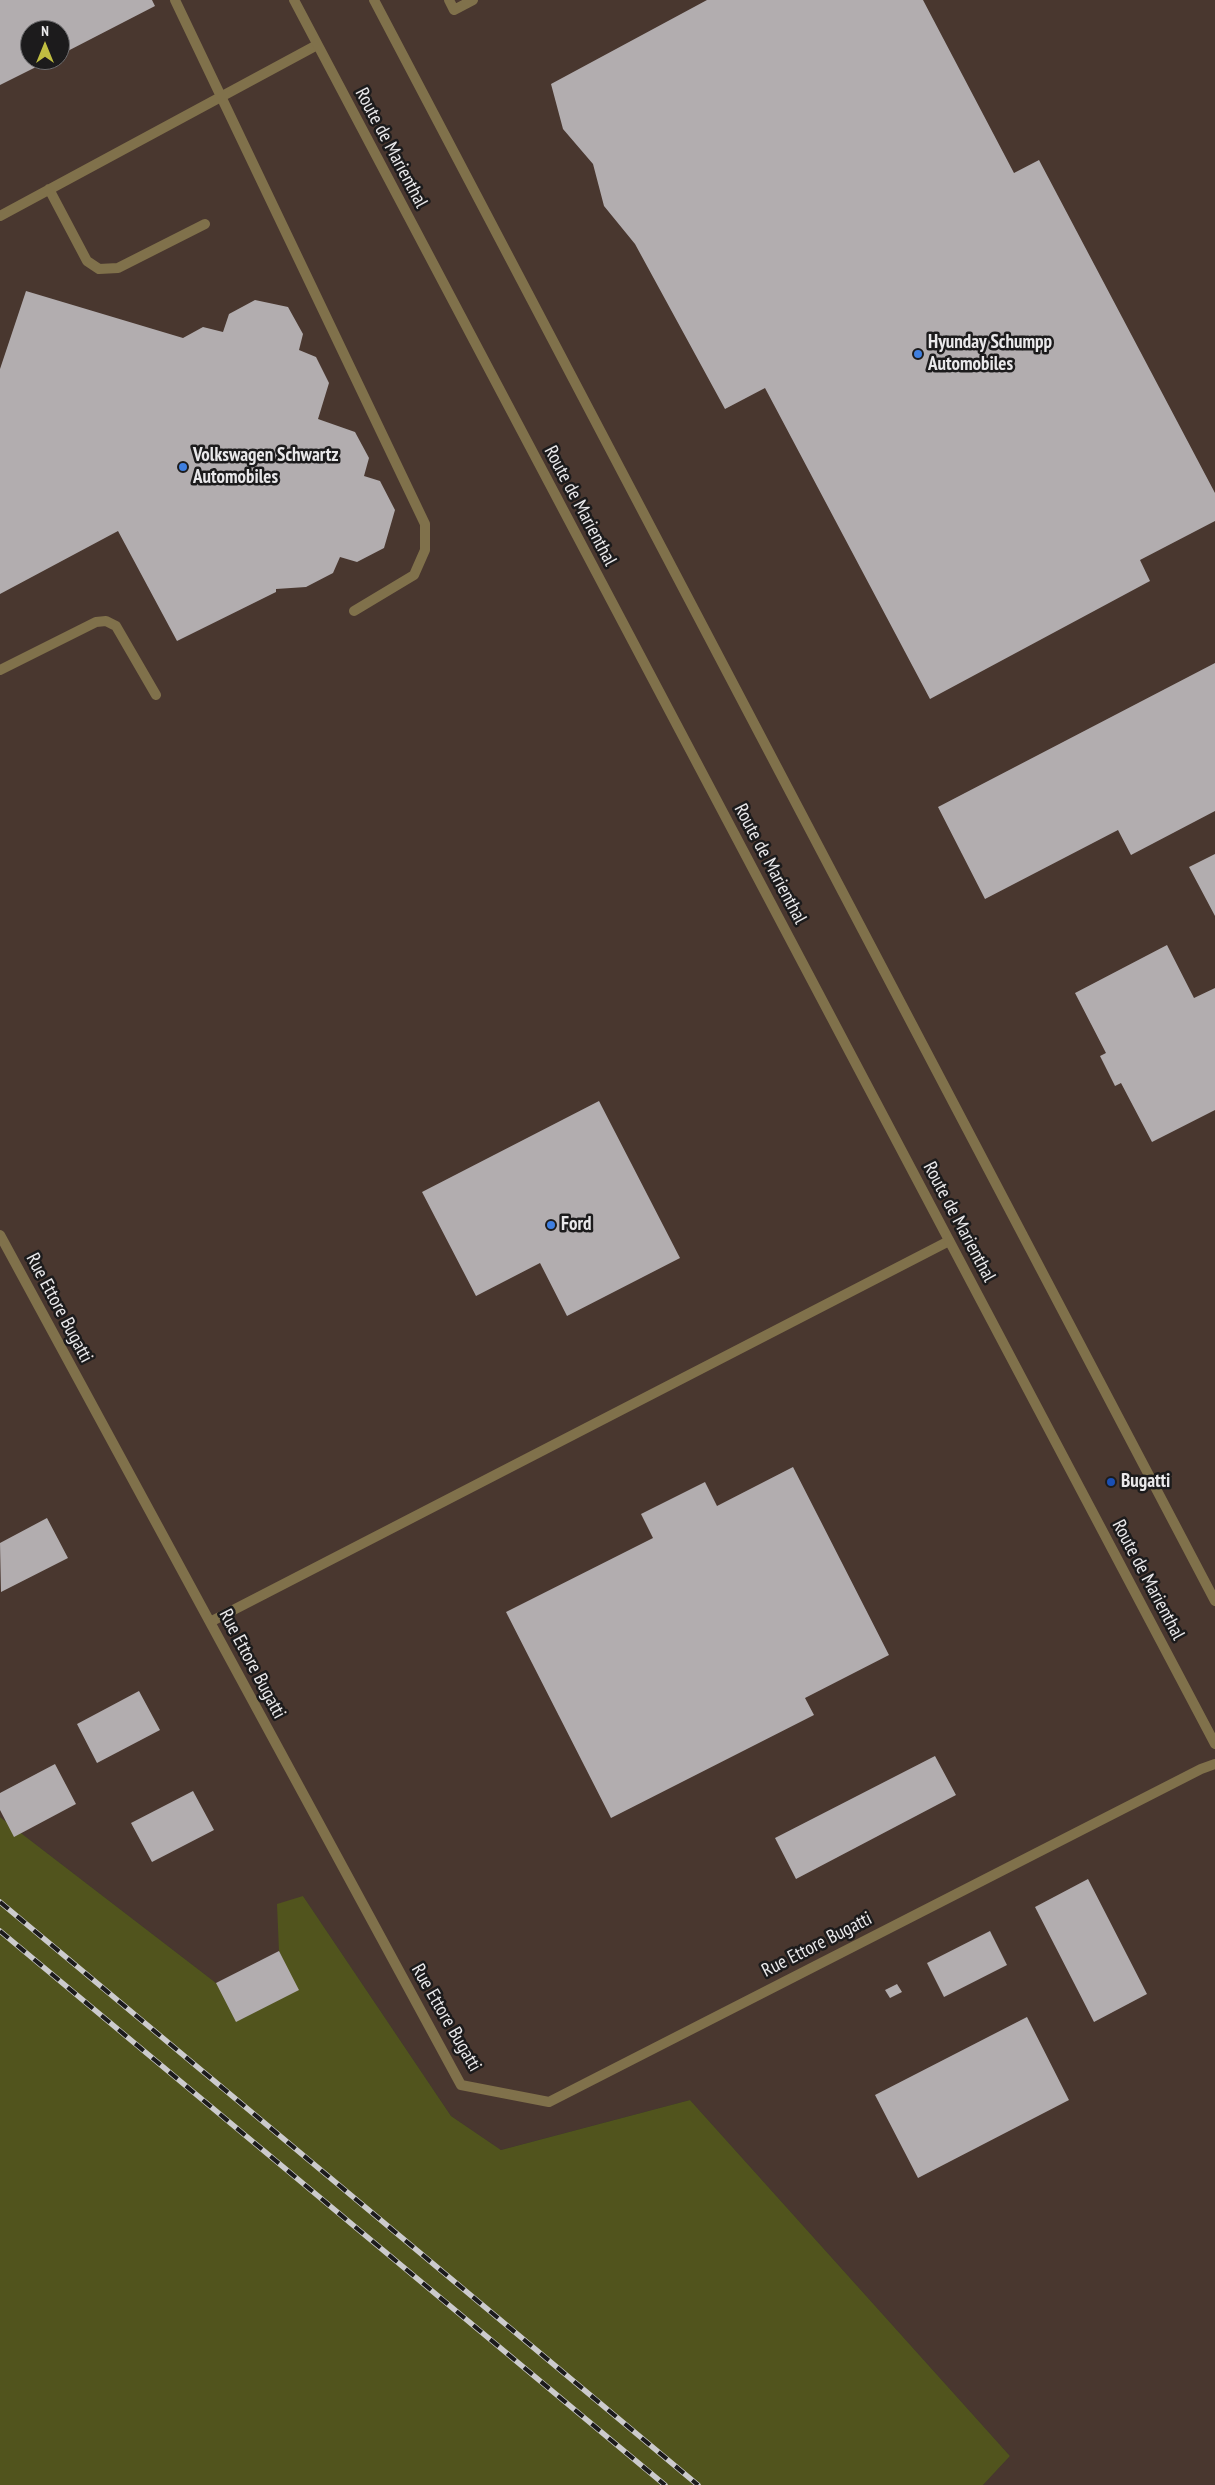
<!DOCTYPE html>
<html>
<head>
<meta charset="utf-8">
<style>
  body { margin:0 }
  #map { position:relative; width:1215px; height:2485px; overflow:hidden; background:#353336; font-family:"PT Sans Narrow",sans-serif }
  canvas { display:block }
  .north { position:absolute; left:20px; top:20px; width:50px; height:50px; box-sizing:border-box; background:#1c1b1c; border:1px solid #6e6d6f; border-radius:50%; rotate:0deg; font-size:14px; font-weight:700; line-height:20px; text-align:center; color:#eae9eb }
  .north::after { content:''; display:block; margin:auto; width:18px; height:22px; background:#c0be41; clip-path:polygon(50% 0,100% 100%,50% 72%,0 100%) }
</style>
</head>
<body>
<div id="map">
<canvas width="1215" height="2485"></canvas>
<div class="north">N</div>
</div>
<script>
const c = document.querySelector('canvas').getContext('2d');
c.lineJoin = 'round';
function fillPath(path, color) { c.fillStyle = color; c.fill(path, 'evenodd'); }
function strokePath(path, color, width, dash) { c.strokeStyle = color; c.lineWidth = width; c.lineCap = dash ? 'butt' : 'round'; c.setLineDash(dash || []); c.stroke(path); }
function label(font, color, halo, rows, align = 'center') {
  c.font = font + ' "PT Sans Narrow",sans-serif'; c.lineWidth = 5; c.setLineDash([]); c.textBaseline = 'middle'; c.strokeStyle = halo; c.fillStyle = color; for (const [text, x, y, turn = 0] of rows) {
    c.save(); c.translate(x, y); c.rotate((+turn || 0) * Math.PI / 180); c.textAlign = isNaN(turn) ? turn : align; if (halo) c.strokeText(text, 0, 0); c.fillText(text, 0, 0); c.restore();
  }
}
fillPath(new Path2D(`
  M0 0H1215V2485H983L1010 2456 690 2100 501 2150 451 2116 303 1896 299 1990 236 2022 216 1983 0 1817ZM30 30H60V60H30Z`), '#49372f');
fillPath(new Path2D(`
  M0 1817 216 1983 298 1990 279 1951 277 1904 303 1896 451 2116 501 2150 690 2100 1010 2456 983 2485H0Z`), '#51541d');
fillPath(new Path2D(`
  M0 0H152L155 6 60 55V30H30V60H50L0 85Z
  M707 0H923L1014 173 1039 160 1215 493V521L1140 560 1150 581 930 699 765 388 725 409 635 244 604 206 593 164 563 129 551 84Z
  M26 291 183 338 203 327 223 332 229 314 255 300 288 307 303 334 299 350 316 357 329 383 318 419 355 432 369 458 364 476 380 481 395 510 384 548 357 562 340 557 333 573 306 587 276 589V592L177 641 118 531 0 594V369Z
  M1215 663V811L1131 855 1118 830 985 899 938 807Z
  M1215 854V916L1189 867Z
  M1167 945 1194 998 1215 988V1110L1152 1142 1121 1083 1115 1086 1100 1056 1106 1053 1075 993Z
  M599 1101 680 1258 567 1316 540 1263 476 1296 422 1192Z
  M793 1467 889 1655 805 1698 814 1715 611 1818 506 1612 653 1538 641 1514 705 1482 717 1506Z
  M47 1518 68 1558 1 1592 0 1543Z
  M139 1691 160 1730 97 1763 77 1724Z
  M935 1756 956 1795 796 1879 775 1838Z
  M55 1764 76 1804 14 1837 0 1810V1793Z
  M193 1791 214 1830 152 1862 131 1823Z
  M1088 1879 1147 1994 1094 2022 1035 1907Z
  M990 1931 1007 1965 944 1997 927 1963Z
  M279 1951 299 1990 236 2022 216 1983Z
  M897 1984 902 1992 890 1998 885 1990Z
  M1027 2017 1069 2100 918 2178 875 2095Z`), '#b2adaf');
strokePath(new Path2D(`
  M175 0 425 524V550L414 575 354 611
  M449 0 454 10 473 0
  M49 189 87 261 99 269 118 268 205 224
  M0 216 317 45
  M0 670 96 622 106 621 116 626 156 695`), '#80714b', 10);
strokePath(new Path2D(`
  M374 0 1215 1601
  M0 1235 461 2085 549 2102 1201 1769 1215 1764
  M210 1622 949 1241`), '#80714b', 10);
strokePath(new Path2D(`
  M294 0 1215 1744`), '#80714b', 10);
const rail = new Path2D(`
  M0 1902 698 2485
  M0 1931 665 2485`);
strokePath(rail, '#cccbcd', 5.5);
strokePath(rail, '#1c1b1c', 4, [11]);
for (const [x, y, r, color] of [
  [918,354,5,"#3f7fe0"],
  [183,467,5,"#3f7fe0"],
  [551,1225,5,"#3f7fe0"],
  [1111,1482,5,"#1a4fb4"]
]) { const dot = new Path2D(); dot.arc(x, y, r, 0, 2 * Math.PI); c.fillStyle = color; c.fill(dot); strokePath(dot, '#1c1b1c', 2); }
label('19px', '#eae9eb', '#1c1b1c', [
  ["Route de Marienthal",391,148,62],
  ["Route de Marienthal",580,506,62],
  ["Route de Marienthal",770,864,62],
  ["Route de Marienthal",959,1222,62],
  ["Rue Ettore Bugatti",59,1308,62],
  ["Route de Marienthal",1148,1580,62],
  ["Rue Ettore Bugatti",252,1664,62],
  ["Rue Ettore Bugatti",817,1945,-27],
  ["Rue Ettore Bugatti",446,2018,60]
]);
label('bold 19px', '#eae9eb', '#1c1b1c', [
  ["Hyunday Schumpp",928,343],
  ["Automobiles",928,365],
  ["Volkswagen Schwartz",193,456],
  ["Automobiles",193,478],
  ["Ford",561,1225],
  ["Bugatti",1121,1482]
], 'left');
</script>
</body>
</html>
